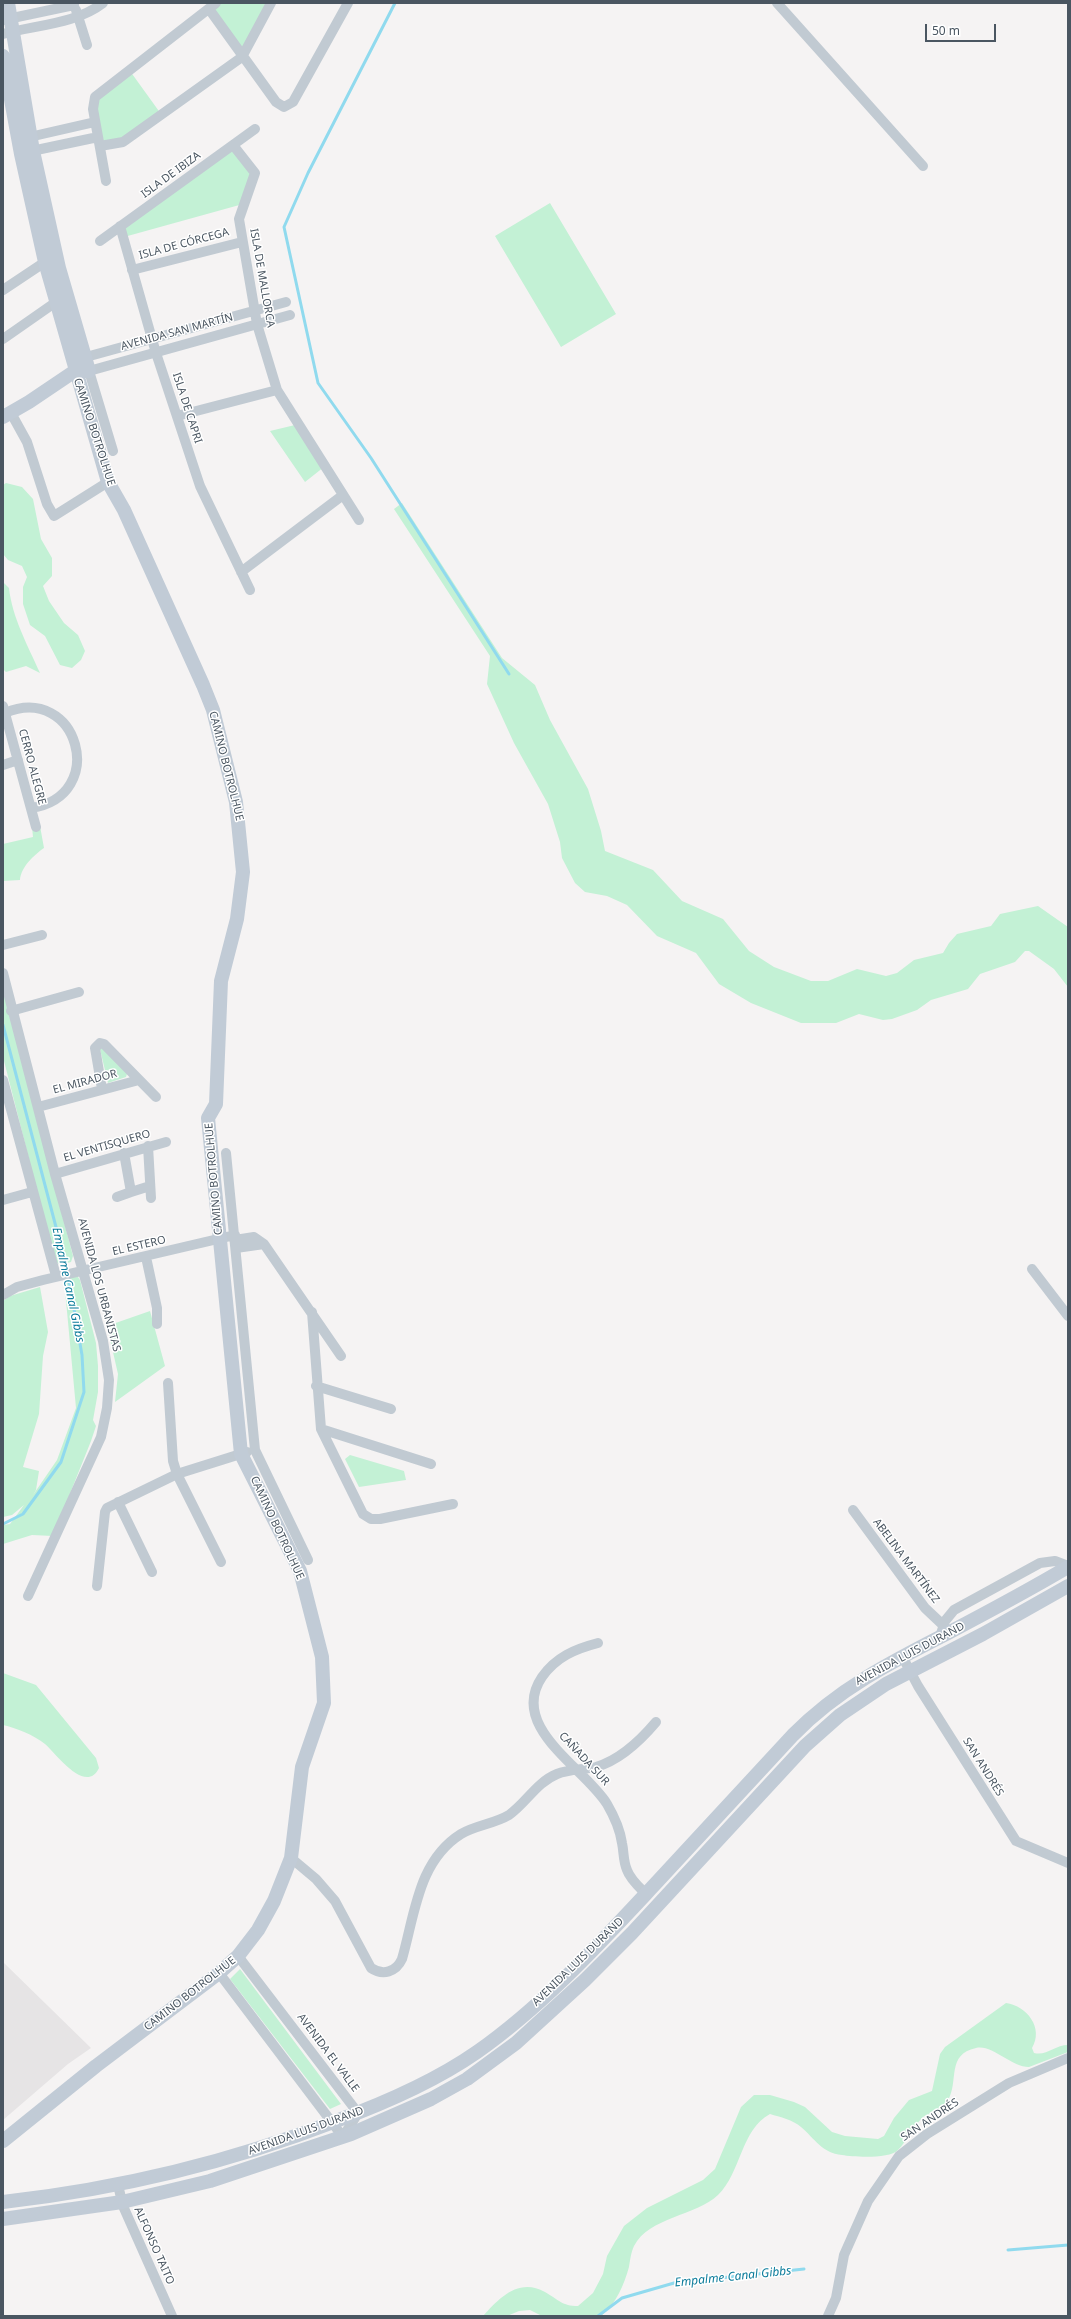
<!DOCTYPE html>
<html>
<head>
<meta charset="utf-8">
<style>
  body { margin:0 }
  #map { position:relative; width:1071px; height:2319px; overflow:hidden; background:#f5f3f3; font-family:"Noto Sans",sans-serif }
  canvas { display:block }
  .frame { position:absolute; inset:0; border:4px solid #4a5661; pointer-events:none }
  .scale { position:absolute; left:925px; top:24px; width:71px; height:18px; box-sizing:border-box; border:2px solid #4a5661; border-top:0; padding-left:5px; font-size:12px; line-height:14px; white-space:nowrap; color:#4a5661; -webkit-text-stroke:3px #fff; paint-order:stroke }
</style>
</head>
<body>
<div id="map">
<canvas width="1071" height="2319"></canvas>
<div class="frame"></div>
<div class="scale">50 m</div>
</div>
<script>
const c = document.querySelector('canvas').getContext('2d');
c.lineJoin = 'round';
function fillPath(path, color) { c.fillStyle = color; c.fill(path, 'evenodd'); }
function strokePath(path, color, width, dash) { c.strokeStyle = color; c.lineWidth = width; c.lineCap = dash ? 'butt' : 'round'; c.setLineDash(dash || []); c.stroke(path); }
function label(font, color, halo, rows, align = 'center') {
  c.font = font + ' "Noto Sans",sans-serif'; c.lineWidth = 3; c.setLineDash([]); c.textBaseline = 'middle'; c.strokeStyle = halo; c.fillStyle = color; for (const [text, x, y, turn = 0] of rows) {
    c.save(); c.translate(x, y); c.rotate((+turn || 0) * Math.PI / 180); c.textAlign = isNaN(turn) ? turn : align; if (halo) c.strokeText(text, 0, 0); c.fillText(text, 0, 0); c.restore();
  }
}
fillPath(new Path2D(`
  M3 1962 91 2048 68 2064 3 2120Z`), '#e6e4e5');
fillPath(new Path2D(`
  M216 3H271L242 56 209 9Z
  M130 71 161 114 123 141 100 146 96 97Z
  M233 146 254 173 243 204 124 237 121 227Z
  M550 203 616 314 561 347 495 236Z
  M295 425 324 467 305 482 270 431Z
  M6 483 22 487 33 499 41 539 52 558V576L43 586 49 601 64 623 78 635 85 651 81 660 72 668 60 665 45 636 30 625 23 604V587L27 577 22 566 8 560 3 554V485Z
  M402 503 502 658 535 685 550 720 588 789 601 831 605 851 653 870 682 901 723 919 749 951 774 967 811 981H828L857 969 886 976 897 973 914 960 943 953 949 943 957 934 991 926 1000 914 1038 906 1068 927V987L1054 969 1029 951H1025L1015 962 980 974 968 989 931 1000 917 1010 892 1019 883 1020 859 1014 836 1023H801L751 1003 719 984 696 953 657 936 627 905 607 896 585 892 575 883 562 858 560 842 548 804 514 743 487 684 490 656 394 509Z
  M3 582 9 588C12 617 28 646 40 673L26 666 6 672 3 669Z
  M40 826 44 848C34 855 21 867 20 880L3 881V844L33 837 32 827Z
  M3 990 73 1256 71 1262 60 1265 55 1261 3 1057Z
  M99 1045 128 1071 126 1077 108 1083Z
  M76 1274 80 1280 96 1343 98 1366V1392L93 1420 96 1426 91 1441 53 1536 32 1535 3 1544V1525L10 1524 24 1505 12 1515 3 1517V1301L10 1296 40 1287 48 1332 43 1356 39 1414 23 1467 39 1471 36 1490 33 1495 57 1460 76 1408 64 1279Z
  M150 1311 165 1366 115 1402 118 1374 107 1326Z
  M350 1455 404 1471 406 1480 359 1487 345 1459Z
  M3 1673 36 1685 96 1758 99 1768C86 1795 56 1754 45 1744 34 1735 16 1728 3 1725Z
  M240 1969 341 2104 330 2109 230 1979Z
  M1006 2003C1027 2006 1044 2028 1032 2048L1034 2053C1047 2056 1055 2045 1068 2045V2052L1029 2067C1011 2067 992 2044 976 2048 946 2054 959 2082 948 2100 939 2116 930 2111 922 2118 912 2128 907 2141 898 2150 890 2159 854 2157 842 2155 822 2153 815 2139 801 2127 793 2120 780 2117 770 2114 741 2129 741 2173 718 2195 696 2216 649 2217 634 2246 631 2252 630 2261 629 2267 624 2285 616 2304 601 2316H542L530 2310 519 2311 507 2316H483C499 2298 519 2277 545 2292 559 2300 562 2306 578 2306L593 2293 603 2274 607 2256 624 2226 647 2208 703 2180 715 2169 741 2107 754 2095H770L794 2102 805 2107 832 2132 845 2136 878 2139 884 2136 894 2118 909 2100 932 2091 940 2054 945 2047Z`), '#c3f1d5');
strokePath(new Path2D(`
  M395 3 308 173 284 227 318 383 371 458 509 674
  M3 1025 67 1269 82 1355 84 1392 61 1462 23 1514 3 1524
  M1008 2250 1068 2245
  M598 2316 622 2298 674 2283 804 2269`), '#90daee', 3);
strokePath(new Path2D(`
  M777 3 923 166
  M209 9 276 102 284 107 293 102 348 3
  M76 10 87 45
  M3 20 74 5
  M3 34C36 25 76 24 103 3
  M25 138 95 122
  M233 145 255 173 239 219 257 324 277 390 359 520
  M100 146 123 142 242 57 271 3
  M27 152 98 137
  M106 181 93 109 95 97 216 3
  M120 226 156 353 200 486 250 590
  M100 241 255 129
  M132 270 242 242
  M3 290 45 262
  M3 339 56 302
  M81 362 86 357 286 302
  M11 413 27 442 47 504 54 516 108 482
  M177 416 277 390
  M113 451 89 371 290 315
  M241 572 343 495
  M3 706 36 827
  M5 713C78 682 110 796 31 808
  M3 765 18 760
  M3 945 42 935
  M3 973 55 1174 103 1341 109 1380 107 1408 101 1437 28 1596
  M11 1011 79 992
  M3 1080 56 1276
  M102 1089 95 1048 100 1043 104 1044 156 1097
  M38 1107 139 1080
  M148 1146 151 1198
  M124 1153 131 1192 150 1186
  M226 1153 255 1450 308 1560
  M55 1174 166 1142
  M117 1197 131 1192
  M3 1200 32 1192
  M235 1240 254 1237 264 1244 341 1356
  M236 1248 264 1244
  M146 1257 157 1308V1324
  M1032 1269 1068 1316
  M3 1295 17 1287 43 1280 235 1235
  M312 1312 321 1429 363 1514 371 1519H380L453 1504
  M168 1383 173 1461 177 1474 221 1562
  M316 1386 391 1409
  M321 1429 431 1464
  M118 1502 152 1572
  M853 1510 925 1608 943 1625
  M97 1586 105 1512 107 1508 177 1474 247 1452
  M940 1637 945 1621 954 1610 1040 1563 1055 1561 1068 1566
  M598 1643C575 1649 556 1657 542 1677 508 1727 585 1768 607 1804 614 1816 620 1829 622 1843 624 1852 623 1861 627 1870 630 1879 639 1887 646 1894
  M902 1656 918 1686 1016 1841 1068 1863
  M291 1858 316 1879 335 1901 371 1968C383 1976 396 1972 402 1959 415 1914 418 1861 461 1834 476 1825 494 1824 509 1815 526 1803 537 1782 557 1774 569 1769 583 1770 596 1767 620 1760 640 1741 656 1722
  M219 1973 343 2137 358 2113 238 1956
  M118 2185 123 2206 172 2316
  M828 2316 836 2298 844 2255 868 2201 899 2156 927 2134 1009 2083 1068 2058`), '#c1cad2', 10);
strokePath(new Path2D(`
  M3 56 21 154 45 262 108 482 124 510 203 685 213 710 236 802 243 872 237 919 221 981 216 1104 208 1118 241 1454 300 1571 322 1657 324 1703 302 1767 291 1858 274 1901 258 1930 238 1956 219 1973 96 2066 3 2141
  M3 417 29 402 75 371H89L59 268 33 151 8 3
  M3 2202C118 2189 228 2163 336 2121 385 2103 434 2082 477 2052 544 2005 601 1942 657 1882 702 1833 748 1784 793 1735 838 1689 891 1662 948 1633 988 1612 1029 1590 1068 1567
  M3 2219 122 2202 210 2181 351 2134 431 2099 467 2079 516 2043 585 1980 632 1933 805 1746 840 1715 886 1684 983 1634 1068 1586`), '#c1cbd6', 14);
label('11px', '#4a5661', '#fff', [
  ["ISLA DE IBIZA",171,175,-36],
  ["ISLA DE CÓRCEGA",184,244,-15],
  ["ISLA DE MALLORCA",262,278,80],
  ["AVENIDA SAN MARTÍN",177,332,-15],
  ["ISLA DE CAPRI",187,408,72],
  ["CAMINO BOTROLHUE",94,432,72],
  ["CAMINO BOTROLHUE",226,766,76],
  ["CERRO ALEGRE",32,767,75],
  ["EL MIRADOR",85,1082,-15],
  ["EL VENTISQUERO",107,1146,-16],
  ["CAMINO BOTROLHUE",214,1179,-95],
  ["EL ESTERO",139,1246,-13],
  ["AVENIDA LOS URBANISTAS",99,1285,75],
  ["CAMINO BOTROLHUE",277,1528,65],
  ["ABELINA MARTÍNEZ",906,1561,53],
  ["AVENIDA LUIS DURAND",910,1654,-28],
  ["CAÑADA SUR",584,1759,47],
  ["SAN ANDRÉS",983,1767,58],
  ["AVENIDA LUIS DURAND",578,1962,-44],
  ["CAMINO BOTROLHUE",190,1994,-38],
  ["AVENIDA EL VALLE",328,2053,53],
  ["SAN ANDRÉS",930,2120,-34],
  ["AVENIDA LUIS DURAND",306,2131,-20],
  ["ALFONSO TAITO",154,2246,66]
]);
label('italic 12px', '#0c7c9b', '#fff', [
  ["Empalme Canal Gibbs",68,1285,78],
  ["Empalme Canal Gibbs",733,2277,-6]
]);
</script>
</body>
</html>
